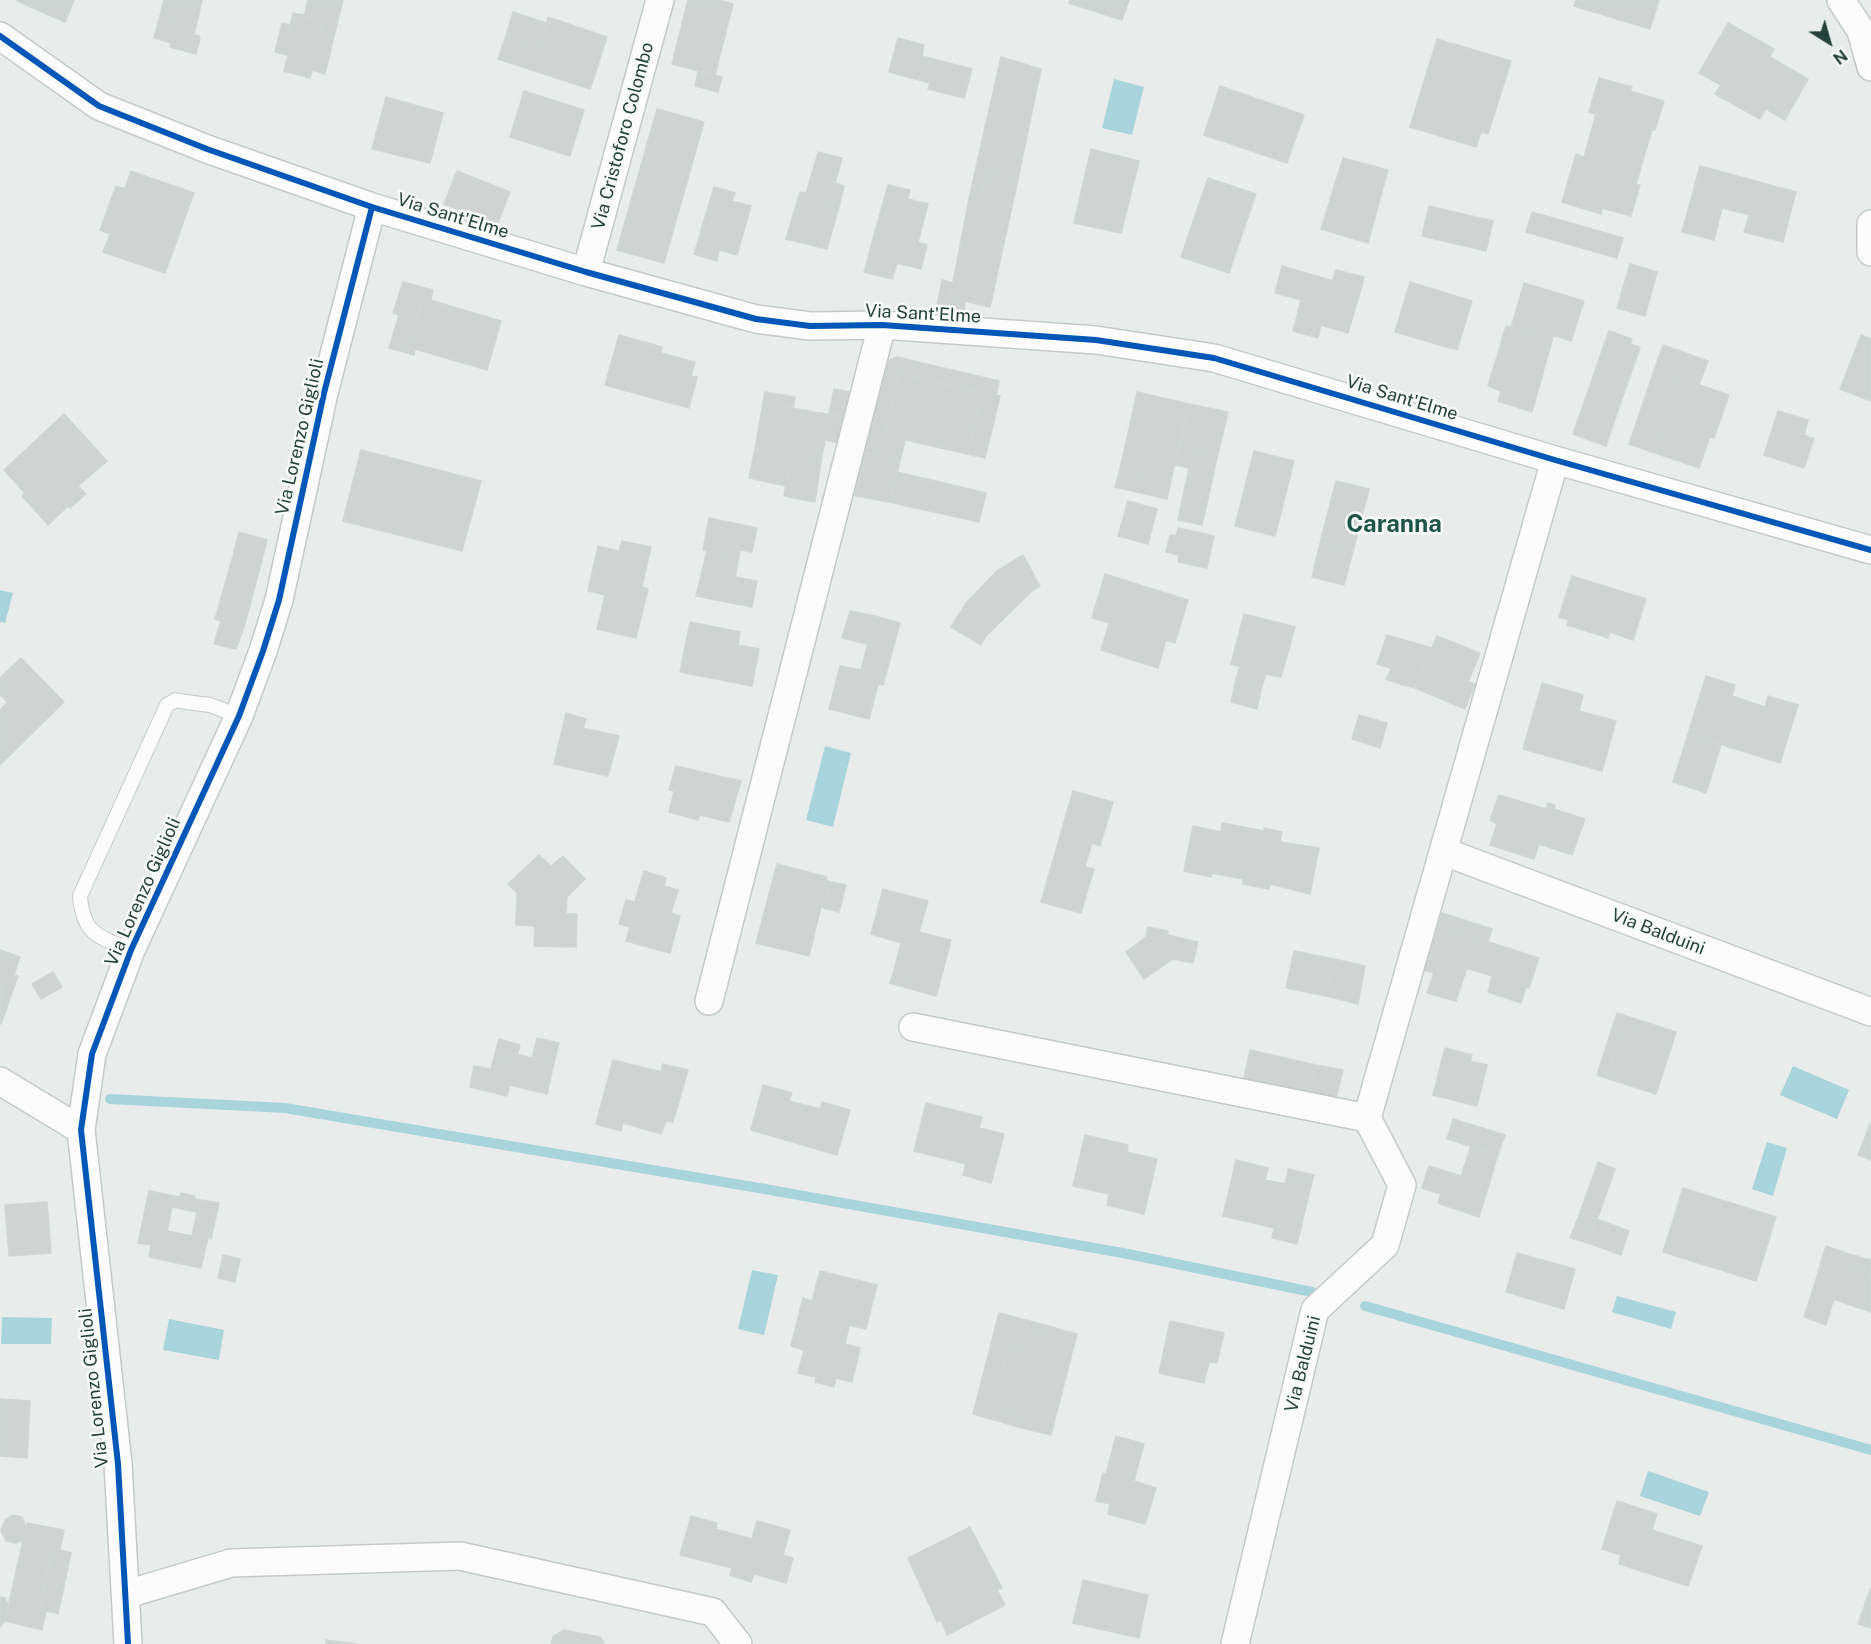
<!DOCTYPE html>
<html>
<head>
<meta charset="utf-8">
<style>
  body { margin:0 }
  #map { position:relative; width:1871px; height:1644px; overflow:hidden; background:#e8edeb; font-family:"Public Sans",sans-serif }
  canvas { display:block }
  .north { position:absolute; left:1799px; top:12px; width:60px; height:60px; -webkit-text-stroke:4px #f7fbf9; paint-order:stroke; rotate:143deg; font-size:16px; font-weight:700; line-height:24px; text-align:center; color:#24423a }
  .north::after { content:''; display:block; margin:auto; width:21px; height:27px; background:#24423a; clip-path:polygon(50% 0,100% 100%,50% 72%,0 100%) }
</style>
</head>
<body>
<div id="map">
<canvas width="1871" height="1644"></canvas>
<div class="north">N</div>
</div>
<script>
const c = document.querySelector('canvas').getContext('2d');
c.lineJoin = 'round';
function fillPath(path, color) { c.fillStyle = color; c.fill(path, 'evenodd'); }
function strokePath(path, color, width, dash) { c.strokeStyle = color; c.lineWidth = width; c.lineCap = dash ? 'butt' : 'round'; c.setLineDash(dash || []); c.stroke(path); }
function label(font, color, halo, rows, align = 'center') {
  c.font = font + ' "Public Sans",sans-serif'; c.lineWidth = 5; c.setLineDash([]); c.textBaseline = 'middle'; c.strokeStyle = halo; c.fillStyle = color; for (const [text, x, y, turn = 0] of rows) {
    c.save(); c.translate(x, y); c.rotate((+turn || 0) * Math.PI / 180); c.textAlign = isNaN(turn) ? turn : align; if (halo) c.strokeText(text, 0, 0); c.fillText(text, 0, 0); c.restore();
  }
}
fillPath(new Path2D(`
  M1114 79 1144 87 1132 135 1102 128Z
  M0 590 13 593 5 623 0 622Z
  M825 746 851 753 833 827 806 820Z
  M1793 1066 1849 1090 1837 1119 1780 1095Z
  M1767 1142 1787 1148 1773 1196 1752 1189Z
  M752 1270 778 1275 764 1335 738 1329Z
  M1617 1296 1676 1312 1671 1329 1612 1312Z
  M2 1317 52 1318 51 1344H1Z
  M169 1319 224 1330 219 1360 163 1350Z
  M1648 1471 1709 1492 1700 1516 1640 1496Z`), '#a9d4db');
strokePath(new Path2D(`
  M110 1099 285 1108 759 1188 1128 1254 1312 1292
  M1365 1306 1871 1450`), '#a9d4db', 10);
const building = new Path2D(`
  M18 0H74L65 22 17 1Z
  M164 0H176L169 28 199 36 200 39 196 54 170 47 171 43 154 38Z
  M176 0H202L194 35 169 28Z
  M308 0H343L334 36 320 32 322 19 304 16Z
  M688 0H718L733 4 715 75 672 64Z
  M1070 0H1129L1122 20 1069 3Z
  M1576 0H1659L1650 29 1574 6Z
  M513 12 546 23 540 46 506 36Z
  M293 13 322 19 320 32 334 36 325 74 312 70 310 78 284 71 288 55 283 54Z
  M548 17 607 37 590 89 498 59 506 36 540 46Z
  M282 23 290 25 283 54 275 52Z
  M1728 23 1774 49 1770 57 1808 79 1789 113 1770 101 1760 119 1715 94 1721 85 1699 73Z
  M898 38 924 45 922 56 972 69 964 98 928 89 930 83 889 72Z
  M1437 39 1511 61 1488 134 1481 132 1476 147 1410 127Z
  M1001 57 1041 69 1018 179 986 171 981 196 970 194Z
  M698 71 722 77 718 92 695 86Z
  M1599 78 1632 87 1630 91 1664 101 1655 130H1652L1636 184 1640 185 1631 216 1602 208 1601 214 1562 202 1576 154 1584 157 1596 114 1589 112Z
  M1220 86 1304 115 1287 163 1204 135Z
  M524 91 584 110 570 156 510 137Z
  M386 97 443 113 430 163 372 149Z
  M1770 101 1789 113 1785 120 1766 109Z
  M657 109 704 122 664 263 617 250Z
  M1091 149 1139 161 1121 233 1074 223Z
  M818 152 842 158 835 183 844 186 840 203 806 194Z
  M1343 158 1388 170 1368 243 1321 229Z
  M1700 166 1796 192 1783 242 1744 232 1749 215 1722 208 1714 240 1682 232Z
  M131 171 194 193 165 273 103 252 110 234 100 230 116 186 125 189Z
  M457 171 510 192 497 225 444 204Z
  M986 171 1018 179 990 307 950 298 970 194 981 196Z
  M1208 178 1256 194 1229 273 1181 257Z
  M888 185 910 190 908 199 928 204 918 242 927 245 921 269 897 263 892 279 864 272Z
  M714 187 735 193 732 201 751 206 737 255 719 250 717 261 694 254Z
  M800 192 840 203 827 249 786 239Z
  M1429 206 1493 221 1486 251 1422 236Z
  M1532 212 1623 238 1617 258 1526 232Z
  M1630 264 1657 272 1645 316 1617 308Z
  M1282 266 1361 289 1348 333 1321 325 1318 338 1293 331 1301 300 1275 293Z
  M1336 270 1364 277 1361 289 1333 280Z
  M942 280 953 283 950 298 965 302 964 312H936Z
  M403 282 433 290 431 300 423 298 408 347 415 349 414 355 389 348 399 315 393 313Z
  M1410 282 1472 301 1457 350 1395 332Z
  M1524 283 1584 301 1571 341 1553 335 1552 341 1511 328Z
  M423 298 501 321 487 370 408 347Z
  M1506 326 1552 341 1532 412 1498 401 1501 391 1488 386Z
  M1609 331 1632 339 1630 344 1640 347 1606 446 1573 434Z
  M619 335 662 347 661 353 695 362 691 376 697 377 689 408 605 385Z
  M1861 335 1871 339V401L1840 389Z
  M1663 345 1708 361 1698 387 1678 381 1652 452 1629 444Z
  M897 357 999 381 996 396 883 369 890 360Z
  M883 369 899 373 885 435 905 440 900 461 862 452Z
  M899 373 982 393 967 454 885 435Z
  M1678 381 1698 387 1700 385 1729 395 1714 438 1710 437 1699 468 1652 452Z
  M834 389 855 393 849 418 829 414Z
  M765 392 795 397 793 408 763 403Z
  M1137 392 1189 404 1171 480 1120 469Z
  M982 393 1000 396 985 458 967 454Z
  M763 403 849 418 844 444 825 440 821 462 755 449Z
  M1189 404 1228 412 1218 454 1180 446Z
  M1778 411 1808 420 1804 435 1814 439 1804 468 1764 455Z
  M64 414 107 461 78 486 86 494 70 508 68 506 48 525 22 496 25 493 4 470Z
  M1180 446 1218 454 1202 525 1178 520 1189 468 1175 465Z
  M755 449 791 456 786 486 749 478Z
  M361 450 481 481 462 551 343 521Z
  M1254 451 1294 461 1275 536 1235 526Z
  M862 452 900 461 889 502 851 495Z
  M791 456 821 462 815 502 784 496Z
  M1120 469 1171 480 1167 499 1115 487Z
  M897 472 986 493 979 522 889 502Z
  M1336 481 1369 489 1353 551 1320 543Z
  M1128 501 1157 509 1148 544 1118 536Z
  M709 518 757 528 752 552 740 550 739 557 703 550Z
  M1178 528 1214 536 1207 568 1178 562 1179 555 1166 552 1170 535 1176 536Z
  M239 532 267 540 261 564 233 556Z
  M622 541 651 547 642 587 648 589 636 638 597 629 605 595 588 591 598 546 619 551Z
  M1320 543 1353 551 1344 585 1312 577Z
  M707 551 739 557 735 577 757 581 752 607 696 596Z
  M1023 555 1040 586 1032 591 986 636 981 645 951 627 966 603 997 571Z
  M233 556 261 564 244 627 215 619Z
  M1105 574 1188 600 1175 643 1166 640 1158 668 1101 650 1109 623 1092 618Z
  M1572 576 1646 599 1633 640 1610 632 1608 638 1593 633 1567 625 1569 620 1559 617Z
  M850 611 875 616 868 644 842 638Z
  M1244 614 1295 627 1281 677 1266 674 1262 686 1236 679 1240 667 1231 664Z
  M875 616 900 623 883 685 878 684 869 719 829 709 840 666 861 670Z
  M221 621 244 627 236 649 214 644Z
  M690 622 740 632 738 645 759 649 752 686 680 672Z
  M1387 635 1432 648 1419 677 1377 664Z
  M1437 636 1480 653 1468 682 1475 684 1465 709 1415 688Z
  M21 658 64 702 0 765V710L8 702 0 695V678Z
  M1391 669 1405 672 1400 684 1386 679Z
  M1405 672 1419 677 1415 688 1400 684Z
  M1706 676 1735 685 1732 696 1765 707 1768 696 1798 705 1780 763 1688 734Z
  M1236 679 1262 686 1257 709 1231 702Z
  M1542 683 1583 695 1579 711 1616 721 1602 771 1523 749Z
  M566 713 586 719 583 728 619 736 608 776 554 764Z
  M1359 715 1387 723 1380 748 1352 739Z
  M1688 734 1721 745 1706 793 1673 782Z
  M676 766 741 781 729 822 700 815 698 820 669 812 674 791 669 790Z
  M1073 791 1113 802 1100 846 1092 843 1085 867 1094 869 1081 913 1041 902Z
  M1499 795 1546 809 1548 803 1555 805 1554 809 1585 819 1572 855 1539 844 1534 859 1490 845 1497 824 1490 820Z
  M1222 823 1264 831V828L1282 832 1280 842 1319 848 1310 894 1270 884 1269 889 1243 884V879L1212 873 1211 877 1184 871 1193 826 1221 832Z
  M539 855 551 866 563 856 585 879 567 897 566 914H577L576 947 534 946 535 926 516 925 517 893 508 884Z
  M777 864 827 877 826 880 831 882 824 908 821 907 809 956 756 943Z
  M644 871 666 878 664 886 678 890 671 913 680 916 670 953 626 941 630 927 619 924 626 900 635 902Z
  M831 882 846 885 839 912 824 908Z
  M883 889 928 901 919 932 951 940 939 986 893 974 901 943 871 934Z
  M1442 913 1492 929 1488 942 1438 926Z
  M1438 926 1539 958 1529 988 1526 987 1521 1003 1488 992 1492 976 1428 956Z
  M1148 927 1168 931 1167 935 1198 942 1193 963 1173 959 1144 979 1126 952 1146 937Z
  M0 950 20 957 14 975 18 976 1 1024Z
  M1294 951 1334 959 1326 996 1286 988Z
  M1428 956 1467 968 1456 1001 1427 993 1434 973 1424 970Z
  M1334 959 1365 966 1358 1004 1326 996Z
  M53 972 62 987 41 999 32 984Z
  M893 974 939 986 936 996 890 983Z
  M1617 1013 1676 1032 1673 1042 1623 1025 1606 1078 1597 1075Z
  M1623 1025 1673 1042 1656 1094 1606 1078Z
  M537 1038 559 1043 554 1063 532 1059Z
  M499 1039 520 1045 517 1055 510 1053 509 1065 493 1061Z
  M1445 1048 1472 1055 1470 1061 1487 1065 1477 1106 1433 1095Z
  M1250 1050 1316 1065 1307 1097 1243 1083Z
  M510 1053 554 1063 547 1094 510 1085 507 1096 470 1087 474 1066 491 1069 493 1061 509 1065Z
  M613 1060 661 1072 663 1064 688 1070 673 1122 666 1121 661 1134 623 1123 621 1131 596 1124Z
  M1316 1065 1343 1070 1335 1103 1307 1097Z
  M763 1085 792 1093 789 1101 820 1109 822 1102 850 1110 837 1155 751 1130Z
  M926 1103 982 1117 979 1128 1004 1134 991 1183 963 1175 966 1164 914 1151Z
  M1453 1119 1505 1135 1498 1155 1447 1139Z
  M1870 1124H1871V1160L1858 1155Z
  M1085 1135 1128 1145 1127 1152 1157 1159 1144 1214 1107 1205 1109 1194 1073 1186Z
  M1471 1146 1498 1155 1479 1217 1438 1203 1441 1194 1422 1188 1429 1166 1461 1176Z
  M1236 1160 1268 1168 1265 1180 1285 1184 1287 1177 1312 1182 1297 1244 1272 1238 1274 1228 1223 1216Z
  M1598 1162 1615 1169 1599 1214 1582 1207Z
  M1288 1169 1314 1175 1312 1182 1287 1177Z
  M1683 1188 1776 1217 1756 1281 1663 1252Z
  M149 1191 180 1197 181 1193 195 1196V1199L219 1203 211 1239 208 1238 201 1268 149 1257 151 1245 138 1243ZM172 1207 197 1212 192 1236 167 1231Z
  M47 1202 51 1253 9 1256 5 1205Z
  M1582 1207 1599 1214 1597 1219 1580 1213Z
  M1580 1213 1597 1219 1593 1229 1576 1223Z
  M1597 1219 1629 1231 1621 1255 1588 1243Z
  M1576 1223 1593 1229 1588 1243 1570 1238Z
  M1826 1246 1849 1254 1846 1266 1871 1274V1312L1812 1292Z
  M1517 1253 1575 1269 1564 1309 1506 1292Z
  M1849 1254 1871 1260V1274L1846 1266Z
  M223 1255 240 1259 235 1282 218 1278Z
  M820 1271 877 1285 866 1329 849 1325 845 1344 860 1348 852 1382 836 1378 834 1387 815 1382 816 1377 798 1373 804 1350 791 1346 803 1298 812 1301Z
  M1812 1292 1834 1299 1826 1325 1804 1317Z
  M999 1313 1045 1325 1042 1336 1026 1330 1021 1350 1008 1347 998 1389 1009 1392 1003 1413 1022 1418 1018 1427 973 1414Z
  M1170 1321 1224 1333 1217 1363 1209 1362 1204 1383 1159 1373Z
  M1045 1325 1077 1334 1051 1435 1018 1427 1022 1418 1003 1413 1009 1392 998 1389 1008 1347 1021 1350 1026 1330 1042 1336Z
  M0 1399 30 1401 27 1458 0 1456Z
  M1116 1436 1144 1444 1134 1481 1156 1488 1145 1524 1108 1514 1110 1504 1096 1501 1103 1473 1106 1474Z
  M1617 1501 1657 1514 1652 1530 1702 1546 1688 1586 1619 1564 1621 1555 1602 1549Z
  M13 1515 22 1517 26 1528 23 1540 16 1543 6 1541 1 1531 5 1520Z
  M691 1516 717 1523 716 1529 752 1539 757 1521 790 1530 783 1555 793 1558 786 1583 754 1574 751 1582 730 1575 732 1568 680 1555Z
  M27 1523 64 1530 60 1550 52 1548 40 1609 46 1611 42 1630 5 1621Z
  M970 1527 1002 1588 997 1590 1005 1605 947 1635 941 1620 937 1622 908 1558Z
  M52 1548 71 1553 58 1614 40 1609Z
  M1083 1580 1148 1595 1139 1638 1073 1623Z
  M1870 1589H1871V1628L1858 1624Z
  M0 1597 5 1598 9 1606 5 1621 0 1627Z
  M564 1630 600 1637 605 1644H551L553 1637Z
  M326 1640 357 1644H326Z`);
fillPath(building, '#cfd4d2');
strokePath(building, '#d1d6d4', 1.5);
const service = new Path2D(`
  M131 950C99 937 83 935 80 896L167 705 176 700 186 702 210 705 239 716`);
const minor = new Path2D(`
  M1841 0 1861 31 1871 67
  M0 36 99 106 207 149 372 207 586 272 756 319 810 326 882 325 1096 340 1214 358 1555 460 1871 550
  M1871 224V252
  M586 272 660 0
  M1445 852 1871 1012
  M709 1001 882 325
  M913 1027 1367 1118
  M0 1081 81 1130
  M127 1594 231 1563 460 1556 713 1612 738 1644
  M128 1644 118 1464 81 1130 92 1054 131 950 239 716 263 651 279 600 324 393 372 207
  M1235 1644 1315 1310 1385 1245 1402 1185 1367 1118 1555 460`);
strokePath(service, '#c5cac8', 16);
strokePath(minor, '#c5cac8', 30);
strokePath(service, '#fcfcfc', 14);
strokePath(minor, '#fcfcfc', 27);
strokePath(new Path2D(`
  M0 36 99 106 207 149 372 207 586 272 756 319 810 326 882 325 1096 340 1214 358 1555 460 1871 550
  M128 1644 118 1464 81 1130 92 1054 131 950 239 716 263 651 279 600 324 393 372 207`), '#0057b8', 6);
label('18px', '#24423a', '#f7fbf9', [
  ["Via Cristoforo Colombo",623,136,-75],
  ["Via Sant'Elme",453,216,17],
  ["Via Sant'Elme",923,314,3],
  ["Via Sant'Elme",1402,398,17],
  ["Via Lorenzo Giglioli",300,437,-77],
  ["Via Lorenzo Giglioli",143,892,-66],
  ["Via Balduini",1658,932,21],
  ["Via Balduini",1303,1364,-76],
  ["Via Lorenzo Giglioli",94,1388,-96]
]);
label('bold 24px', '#1f5548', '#f7fbf9', [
  ["Caranna",1394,525]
]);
</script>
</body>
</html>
